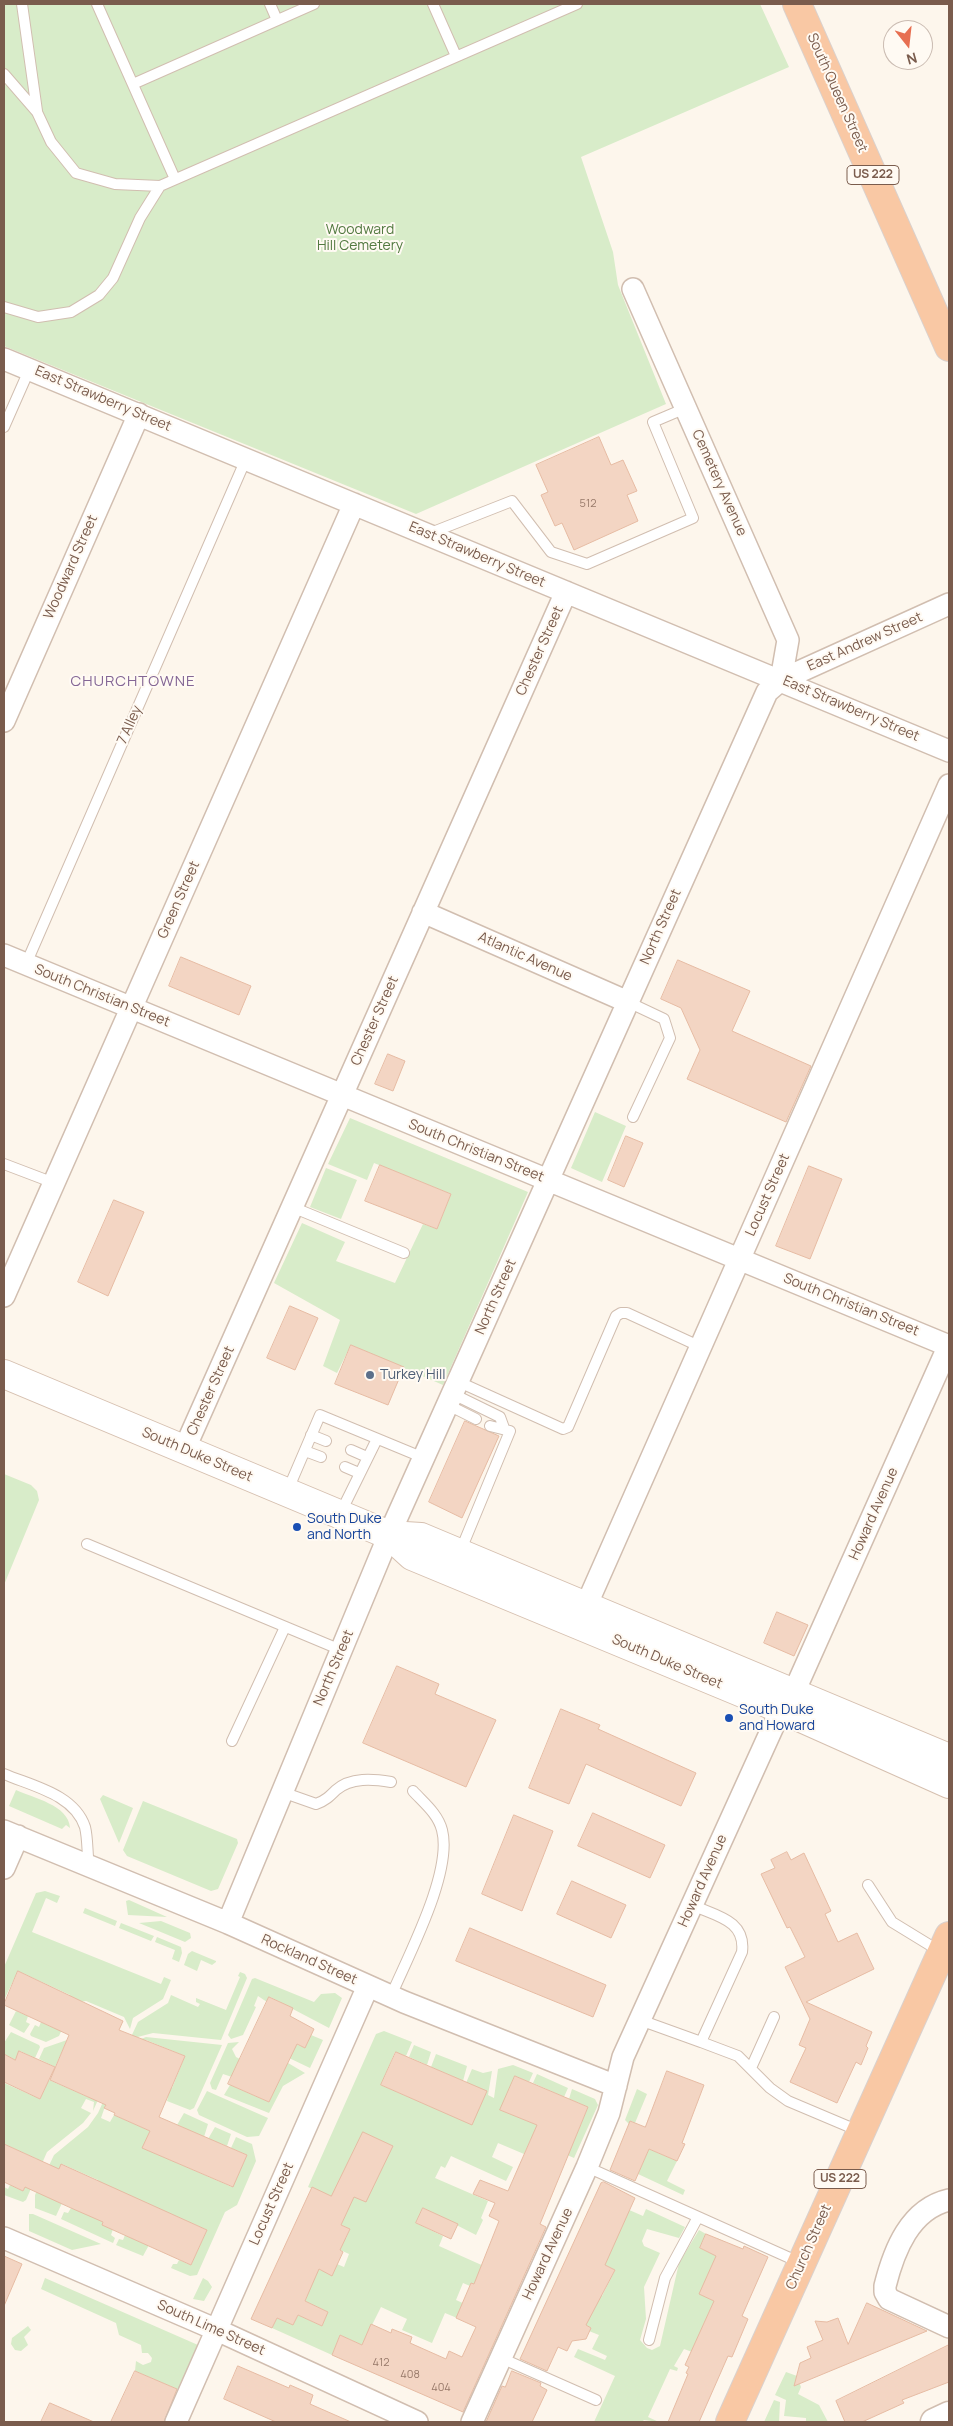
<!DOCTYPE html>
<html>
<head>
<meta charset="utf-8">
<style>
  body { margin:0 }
  #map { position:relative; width:953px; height:2426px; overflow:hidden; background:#fdf6ec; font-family:Manrope,sans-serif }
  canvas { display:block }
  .frame { position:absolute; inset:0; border:5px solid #7a5c4d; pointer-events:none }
  .north { position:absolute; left:883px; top:20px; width:50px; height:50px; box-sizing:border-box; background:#fffaf3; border:1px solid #cabbb1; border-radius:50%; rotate:164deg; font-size:14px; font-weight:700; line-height:20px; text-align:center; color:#7a5c4d }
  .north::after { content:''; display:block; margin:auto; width:18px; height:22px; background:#e76f51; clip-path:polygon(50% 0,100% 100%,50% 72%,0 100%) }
</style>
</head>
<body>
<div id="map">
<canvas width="953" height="2426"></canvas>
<div class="frame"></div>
<div class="north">N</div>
</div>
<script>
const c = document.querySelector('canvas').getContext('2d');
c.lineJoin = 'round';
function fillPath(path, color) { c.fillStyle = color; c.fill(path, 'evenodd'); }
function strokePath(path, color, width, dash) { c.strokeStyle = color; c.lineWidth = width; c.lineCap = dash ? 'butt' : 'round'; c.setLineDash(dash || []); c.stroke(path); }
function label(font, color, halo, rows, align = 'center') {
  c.font = font + ' Manrope,sans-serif'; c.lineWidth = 4; c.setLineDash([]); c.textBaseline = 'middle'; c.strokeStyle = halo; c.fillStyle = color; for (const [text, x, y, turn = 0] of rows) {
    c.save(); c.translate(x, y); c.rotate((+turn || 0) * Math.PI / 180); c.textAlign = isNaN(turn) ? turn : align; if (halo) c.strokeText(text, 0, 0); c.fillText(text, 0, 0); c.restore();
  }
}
fillPath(new Path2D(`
  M4 4H760L789 67 581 157 613 252 618 285 666 404 416 514 4 346Z
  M595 1112 626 1126 602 1182 571 1168Z
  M350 1118 528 1192 443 1385 351 1345 337 1373 323 1366 340 1320 274 1283 302 1223 345 1242 336 1261 395 1283 423 1224 437 1229 451 1194 374 1163 367 1180 328 1164Z
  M326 1168 357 1180 341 1219 310 1207Z
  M4 1474 31 1485 37 1491 39 1500 4 1585Z
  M16 1790C33 1798 69 1805 70 1828L66 1825 62 1829 9 1806Z
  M103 1795 133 1808 119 1843 100 1799Z
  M143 1801 237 1839 238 1843 218 1889 211 1891 127 1856 123 1850Z
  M45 1891 60 1896 57 1903 46 1898 32 1932 161 1984 164 1977 171 1980 163 1999 133 2018 130 2029 124 2017 86 2001 74 2003 59 2036 46 2042 31 2036 30 2034 35 2025 39 2027 41 2022 54 2028 70 1995 18 1971 4 2000V1967L36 1893Z
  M129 1900 167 1917 128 1915 126 1901Z
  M85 1908 117 1921 115 1926 83 1913Z
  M161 1921 190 1933 191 1938 185 1942 139 1923Z
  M121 1923 154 1936 151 1941 119 1928Z
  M157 1937 181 1947 182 1953 179 1962 172 1959 175 1950 155 1942Z
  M192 1951 216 1961V1962L212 1965 201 1960 197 1971 184 1965 188 1954Z
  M240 1972 245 1974 247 1978 221 2040 153 2033 130 2039 138 2022 168 2003 171 1995 198 2007 200 2004 196 2002V1998L226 2010 240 1977 238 1976Z
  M255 1978 314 2002 321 1994 335 1993 342 1998 329 2028 270 1997 267 2002 258 1996 254 2006 256 2007 243 2035 231 2039 228 2035 252 1979Z
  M16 2011 28 2016 26 2022 30 2024 24 2033 9 2025Z
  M384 2031 412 2042 406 2056 395 2052 381 2085 471 2124 466 2083 472 2069 483 2073 492 2071 488 2095 494 2098 498 2069 513 2065 533 2073 529 2082 515 2076 501 2110 574 2140 588 2107 569 2099 572 2089 595 2099 598 2105 574 2158 531 2139 524 2154 498 2143 492 2157 513 2167 506 2181 451 2156 445 2168 441 2166 435 2178 488 2201 481 2218 483 2220 476 2235 423 2208 416 2223 443 2236 439 2246 486 2267 491 2292 471 2283 470 2286 463 2283 456 2300 485 2313 457 2318 445 2313 432 2343 402 2330 407 2319 381 2307 362 2345 340 2335 332 2355 272 2328 277 2318 293 2325 298 2315 322 2326 328 2312 305 2301 307 2296 305 2263 332 2275 337 2264 344 2267 349 2254 325 2243 346 2238 350 2229 341 2225 347 2211 336 2199 308 2187 376 2034Z
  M11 2032 39 2045 40 2047 35 2058 20 2051 15 2060 4 2054V2043Z
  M311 2035 323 2040 310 2068 289 2058 296 2044 305 2048Z
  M146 2037 222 2045 194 2108 190 2110 167 2101 168 2097 165 2095 169 2087 172 2088 185 2056 146 2040 134 2070 129 2044Z
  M67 2040 55 2067 39 2059 44 2048Z
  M239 2042 232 2049 236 2057 240 2059 232 2077 223 2074 216 2090 212 2089 210 2083 228 2043Z
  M414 2045 431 2052 427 2065 409 2057Z
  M436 2054 467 2066 463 2081 431 2067Z
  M283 2060 305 2073 283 2086 269 2113 224 2095 230 2085 269 2102 286 2066Z
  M115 2062 93 2111 94 2102 86 2099 81 2108 91 2113 83 2123 47 2152 26 2200 23 2202 4 2195V2187L8 2189 10 2185 23 2191 37 2159 4 2144V2083L40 2099 49 2080 88 2097 104 2063Z
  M118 2069 101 2118 110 2122 114 2115 150 2131 143 2148 232 2187 247 2155 231 2148 236 2137 252 2144 256 2161 237 2205 225 2212 197 2275 190 2276 171 2268 173 2264H177L179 2260 191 2265 207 2230 118 2191 102 2224 113 2229 111 2235 115 2238 113 2243 61 2219 64 2212 68 2213 71 2208 84 2213 98 2180 62 2164V2203L56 2216 35 2208V2195L54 2155 88 2127 98 2113Z
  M537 2074 568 2088 564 2097 533 2083Z
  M637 2089 647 2094 635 2123 631 2121 629 2124 625 2120Z
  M207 2091 268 2118 259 2136 247 2137 199 2115 197 2110Z
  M184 2113 208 2124 204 2137 177 2125Z
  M215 2127 231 2134 227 2146 208 2139Z
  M649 2149 677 2161 667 2181 685 2190 683 2195 638 2174Z
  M627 2209 643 2216 646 2209 685 2227 679 2238 647 2229 642 2241 644 2246 660 2253 644 2287 646 2319 640 2340 647 2348 652 2350 660 2346 679 2263 699 2230 706 2234 700 2248 710 2253 717 2238 739 2249 700 2294 718 2303 713 2304 703 2326 717 2332 695 2353 684 2349 674 2366 678 2368 677 2371 670 2369 648 2417 659 2422 644 2420 642 2422H594L615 2376 574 2357 578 2349 605 2360 607 2356 592 2349 599 2335 589 2331 591 2328 586 2325 584 2288 602 2296 615 2270 592 2259Z
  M29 2214H33L101 2244 72 2250 29 2231Z
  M125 2235 149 2245 143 2256 116 2245 119 2239 123 2240Z
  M45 2278 198 2345 179 2390 135 2371 136 2361 143 2365 151 2362 152 2358 148 2353H142L141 2345 119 2335 116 2323 41 2289Z
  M203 2278 208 2281 212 2287 204 2301 193 2299Z
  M28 2326 31 2330 24 2337 28 2345 21 2351 15 2350 11 2344 12 2338Z
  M786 2372 797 2376 801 2387 798 2394 819 2405 828 2422H806V2418L784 2416 786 2400 775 2395Z
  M774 2400 780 2402 779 2422H764Z`), '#d8ecc9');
const building = new Path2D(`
  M599 437 611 465 623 460 637 491 627 495 638 521 574 550 562 523 555 526 541 495 548 492 536 465Z
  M181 957 251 986 239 1015 169 986Z
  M678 960 750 991 732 1031 811 1066 786 1122 687 1079 700 1050 681 1008 661 999Z
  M388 1054 405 1061 393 1091 375 1084Z
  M626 1136 643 1143 624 1187 608 1180Z
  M380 1165 451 1194 437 1229 365 1201Z
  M809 1166 842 1179 810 1259 776 1246Z
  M114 1200 144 1212 108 1296 78 1282Z
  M290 1306 318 1318 295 1370 267 1358Z
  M351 1345 404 1367 388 1405 335 1384Z
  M465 1421 499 1436 462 1518 429 1502Z
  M777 1612 808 1625 794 1656 764 1643Z
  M397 1666 439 1684 435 1694 496 1720 466 1787 363 1743Z
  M561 1709 600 1725 598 1729 696 1773 681 1806 586 1764 569 1804 529 1788Z
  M593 1813 665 1845 650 1878 578 1846Z
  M514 1815 553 1831 522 1911 482 1894Z
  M787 1852 791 1860 804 1853 831 1911 825 1914 838 1942 857 1933 874 1969 806 2002 872 2032 866 2046 868 2048 861 2065 856 2062 837 2103 790 2082 806 2048 799 2045 810 2019 785 1967 805 1957 790 1927 787 1928 761 1874 775 1868 771 1860Z
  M572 1881 626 1905 611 1938 557 1914Z
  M470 1928 606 1985 593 2017 456 1961Z
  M18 1971 123 2021 119 2030 185 2056 159 2117 247 2155 233 2187 142 2148 150 2131 114 2115 115 2113 104 2108 106 2105 50 2080 69 2035 4 2005Z
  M269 1997 293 2008 290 2016 314 2029 305 2048 297 2044 269 2102 228 2084Z
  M19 2051 55 2067 40 2099 4 2082V2054L15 2060Z
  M396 2052 487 2091 472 2125 381 2085Z
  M667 2071 704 2085 682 2143 685 2144 677 2161 649 2149 635 2181 610 2170 630 2121 645 2127Z
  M515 2076 588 2107 540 2224 546 2227 463 2412 332 2355 340 2335 362 2345 371 2324 391 2333 392 2329 412 2337 410 2343 446 2359 449 2351 462 2357 476 2327 456 2318 471 2283 474 2284 499 2221 489 2216 495 2203 473 2194 480 2180 508 2191 537 2125 500 2110Z
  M363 2132 393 2146 366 2202 354 2197 341 2225 350 2229 340 2250 343 2252 332 2276 319 2269 305 2301 328 2312 322 2326 298 2315 293 2325 277 2318 272 2328 251 2319 312 2187 331 2196Z
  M4 2144 59 2169 61 2164 207 2230 191 2265 102 2225 103 2222 71 2208 25 2187 23 2191 4 2182Z
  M604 2182 635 2198 605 2265 615 2270 586 2325 591 2328 586 2339 572 2341 567 2351 558 2347 547 2371 520 2359 601 2183Z
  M423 2208 458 2224 451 2239 416 2223Z
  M706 2234 743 2249 744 2246 768 2257 742 2316 748 2319 732 2357 728 2356 699 2422H668L688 2374 686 2373 689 2367 685 2365 714 2301 699 2294 716 2256 700 2248Z
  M4 2256 22 2264 4 2306Z
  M867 2303 927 2331 794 2386 800 2363 811 2358 807 2347 823 2340 815 2321 827 2322 838 2318 848 2344Z
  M949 2345V2382L902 2400 904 2403 862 2422H845L836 2401Z
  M238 2366 289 2388 290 2385 313 2395 310 2404 351 2422H276L224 2399Z
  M135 2371 177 2389 164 2422H111Z
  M512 2371 541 2383 540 2386 547 2390 532 2422H486L502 2386 505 2387Z
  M50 2403 94 2422H41Z`);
fillPath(building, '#f3d5c3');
strokePath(building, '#e6bba3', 1);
const service = new Path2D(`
  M22 4 37 111
  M97 4 175 179
  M270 4 277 20
  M433 4 456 56
  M4 74 37 112 51 142 76 173 115 184 160 186
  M133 84 314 4
  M4 307 38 317 71 312 99 295 113 278 140 218 160 186 577 4
  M4 427 30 368
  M428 534 512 501 551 552 587 564 693 518 653 422 686 408
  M26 964 246 459
  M628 1002 664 1019 670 1038 633 1117
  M4 1164 54 1183
  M292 1207 404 1253
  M459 1382 563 1429 568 1427 616 1316 621 1313H627L701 1347
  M453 1394 500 1417 504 1428
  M448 1405 476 1419
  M311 1435 326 1441
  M351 1450 367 1457
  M305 1451 321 1457
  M345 1467 359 1473
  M287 1492 320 1415 424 1458
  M340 1514 377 1439
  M87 1544 341 1650
  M460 1552 510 1431 490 1426
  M232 1741 285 1627
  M4 1774C32 1786 74 1794 85 1827 88 1839 87 1854 89 1866
  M282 1792 316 1804C325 1801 330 1796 336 1790 351 1777 373 1779 391 1782
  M868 1885 892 1922 941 1952
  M391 1996C408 1956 453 1872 442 1830 438 1814 424 1803 413 1791
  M640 2020 701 2042 742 1952C746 1920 716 1916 692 1905
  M701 2042 738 2056 770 2088 788 2101 859 2131
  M751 2068 774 2017
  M587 2167 801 2263
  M649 2340 665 2278 698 2217
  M501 2358 596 2400`);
const minor = new Path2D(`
  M633 289 788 640 781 680
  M4 359 949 751
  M4 721 139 414
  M423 912 628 1002
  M4 955 949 1346
  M4 1296 354 504
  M184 1450 566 592
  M586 1606 949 785
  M4 1831 228 1923 404 2002 616 2086
  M4 1868 18 1836
  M228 1923 389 1535 767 692 781 680 949 604
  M949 2200C910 2209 894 2250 885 2286V2292L889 2299 949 2327
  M4 2238 217 2330 417 2422
  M176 2422 368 1986
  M472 2422 587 2167 609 2113 623 2057 781 1709 794 1692 949 1345`);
const tertiary = new Path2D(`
  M934 2422 949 2415`);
const secondary = new Path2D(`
  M4 1374 389 1535 421 1537 949 1758
  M389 1535 412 1556 781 1709 949 1784`);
const trunk = new Path2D(`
  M797 4 949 347
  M730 2422 949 1936`);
strokePath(service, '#d1beb0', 12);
strokePath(minor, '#d1beb0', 24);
strokePath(tertiary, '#d1beb0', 29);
strokePath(secondary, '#d6c0b0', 30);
strokePath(trunk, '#dad1cd', 30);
strokePath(service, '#fff', 10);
strokePath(minor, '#fff', 21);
strokePath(tertiary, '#fff', 26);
strokePath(secondary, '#fff', 28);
strokePath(trunk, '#f9c8a4', 28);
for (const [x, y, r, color] of [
  [370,1375,5,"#5c6f8a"],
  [297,1527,5,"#1a4fb4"],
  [729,1718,5,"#1a4fb4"]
]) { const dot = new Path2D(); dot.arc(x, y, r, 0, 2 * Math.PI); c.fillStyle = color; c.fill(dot); strokePath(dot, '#fffaf3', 2); }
label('11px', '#987a6a', null, [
  ["512",588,504],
  ["412",381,2363],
  ["408",410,2375],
  ["404",441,2388]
]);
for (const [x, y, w] of [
  [873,175,52],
  [840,2179,52]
]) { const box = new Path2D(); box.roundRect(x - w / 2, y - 9.5, w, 19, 4); c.fillStyle = '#fffaf3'; c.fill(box); strokePath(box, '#7a5c4d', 1); }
label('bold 12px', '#7a5c4d', null, [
  ["US 222",873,175],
  ["US 222",840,2179]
]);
label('14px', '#7a5c4d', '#fffaf3', [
  ["South Queen Street",837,93,66],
  ["East Strawberry Street",103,399,23],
  ["Cemetery Avenue",719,483,66],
  ["East Strawberry Street",477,555,23],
  ["Woodward Street",71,567,-66],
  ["East Andrew Street",865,642,-24],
  ["Chester Street",540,651,-66],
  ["East Strawberry Street",851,709,23],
  ["7 Alley",130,725,-66],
  ["Green Street",179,900,-66],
  ["North Street",661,927,-66],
  ["Atlantic Avenue",525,957,24],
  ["South Christian Street",102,996,22],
  ["Chester Street",375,1021,-66],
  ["South Christian Street",476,1151,22],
  ["Locust Street",768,1195,-66],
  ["North Street",496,1297,-66],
  ["South Christian Street",851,1305,22],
  ["Chester Street",211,1391,-66],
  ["South Duke Street",197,1455,23],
  ["Howard Avenue",874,1514,-66],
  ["South Duke Street",667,1662,23],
  ["North Street",334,1668,-67],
  ["Howard Avenue",703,1881,-66],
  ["Rockland Street",309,1960,24],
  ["Locust Street",272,2204,-66],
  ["Church Street",809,2247,-66],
  ["Howard Avenue",548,2254,-65],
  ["South Lime Street",211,2328,24]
]);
label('14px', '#537a41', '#fffaf3', [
  ["Woodward",360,230],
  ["Hill Cemetery",360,246]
]);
label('14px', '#4e5e75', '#fffaf3', [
  ["Turkey Hill",380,1375]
], 'left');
label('14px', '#164399', '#fffaf3', [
  ["South Duke",307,1519],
  ["and North",307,1535],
  ["South Duke",739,1710],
  ["and Howard",739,1726]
], 'left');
c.letterSpacing = '1px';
label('15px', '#846695', '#fffaf3', [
  ["CHURCHTOWNE",133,682]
]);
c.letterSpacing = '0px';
</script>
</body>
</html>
